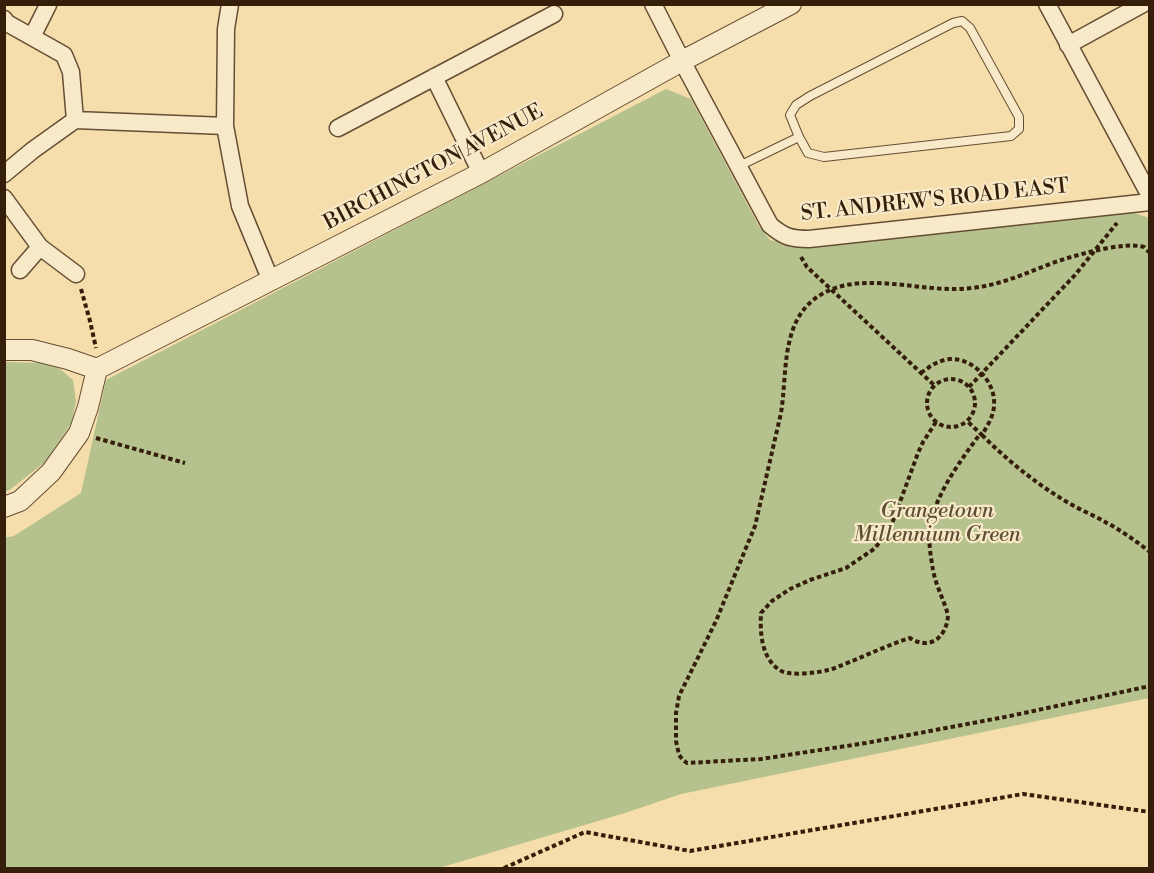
<!DOCTYPE html>
<html>
<head>
<meta charset="utf-8">
<style>
  body { margin:0 }
  #map { position:relative; width:1154px; height:873px; overflow:hidden; background:#f5ddac; font-family:"Libre Bodoni",serif }
  canvas { display:block }
  .frame { position:absolute; inset:0; border:6px solid #351f0b; pointer-events:none }
</style>
</head>
<body>
<div id="map">
<canvas width="1154" height="873"></canvas>
<div class="frame"></div>
</div>
<script>
const c = document.querySelector('canvas').getContext('2d');
c.lineJoin = 'round';
function fillPath(path, color) { c.fillStyle = color; c.fill(path, 'evenodd'); }
function strokePath(path, color, width, dash) { c.strokeStyle = color; c.lineWidth = width; c.lineCap = dash ? 'butt' : 'round'; c.setLineDash(dash || []); c.stroke(path); }
function label(font, color, halo, rows, align = 'center') {
  c.font = font + ' "Libre Bodoni",serif'; c.lineWidth = 4.5; c.setLineDash([]); c.textBaseline = 'middle'; c.strokeStyle = halo; c.fillStyle = color; for (const [text, x, y, turn = 0] of rows) {
    c.save(); c.translate(x, y); c.rotate((+turn || 0) * Math.PI / 180); c.textAlign = isNaN(turn) ? turn : align; if (halo) c.strokeText(text, 0, 0); c.fillText(text, 0, 0); c.restore();
  }
}
fillPath(new Path2D(`
  M666 89 691 99 759 226 770 240 793 245 1129 211 1149 218V698L681 794 625 813 439 868H5L4 538 14 536 81 493 106 380Z
  M5 362 45 363 60 369 73 380 76 401 72 422 45 462 11 489 5 492Z`), '#b6c28d');
const service = new Path2D(`
  M739 166 799 137 808 153 824 157 1011 136 1019 129V117L970 28 962 21 953 23 810 96 796 105 790 115 799 137`);
const minor = new Path2D(`
  M230 4 226 29 225 126 240 206 271 281
  M653 4 682 61 770 225C784 237 791 239 809 239L1150 202
  M1047 4 1150 196
  M4 19 7 23 64 55 71 72 75 120
  M32 37 48 5
  M1068 45 1143 4
  M434 77 481 173
  M338 128 554 14
  M4 174 33 150 75 120 225 126
  M4 198 40 247 76 274
  M20 270 40 247`);
const tertiary = new Path2D(`
  M4 350H32L68 359 97 369 481 173 682 61 791 4
  M4 507 20 501 51 472 79 433 88 407 97 369`);
strokePath(service, '#654e33', 10);
strokePath(minor, '#654e33', 19);
strokePath(tertiary, '#654e33', 22);
strokePath(new Path2D(`
  M1150 253 1144 247C1131 244 1121 246 1108 248 1088 252 1069 257 1050 264 1024 274 1000 285 972 288 921 295 855 265 812 301 781 327 787 377 781 413L755 526 716 621 679 696 676 713V741L679 755 683 760 687 763 761 759 866 743 1010 716 1150 686
  M801 257 807 267 934 385
  M81 289 90 321 96 348
  M921 373C930 366 939 360 950 359 974 358 996 383 994 405 994 416 987 426 982 435L967 421
  M927 403a24 24 0 1 1 48 0a24 24 0 1 1-48 0Z
  M969 387 1075 275 1117 223
  M936 422 923 442 918 453 893 521 888 532 874 549 846 568 810 580 790 589 772 601 761 613C760 632 761 656 778 669 787 677 816 673 828 670 834 669 839 666 845 664 867 655 888 645 910 638 930 651 947 637 948 615 944 600 936 586 933 570 931 558 928 541 930 528 934 496 961 460 980 434
  M982 435C1009 462 1040 487 1074 506 1085 512 1097 517 1107 523 1122 531 1136 541 1150 552
  M96 438 185 463
  M504 868 585 832 690 851 1023 794 1150 812`), '#351f0b', 4, [4.5, 3]);
strokePath(service, '#f8e9c9', 8);
strokePath(minor, '#f8e9c9', 16);
strokePath(tertiary, '#f8e9c9', 20);
label('21px', '#351f0b', '#f8e9c9', [
  ["BIRCHINGTON AVENUE",434,168,-28],
  ["ST. ANDREW'S ROAD EAST",935,201,-6]
]);
label('italic 21px', '#5c5032', '#f8e9c9', [
  ["Grangetown",937,512],
  ["Millennium Green",937,536]
]);
</script>
</body>
</html>
